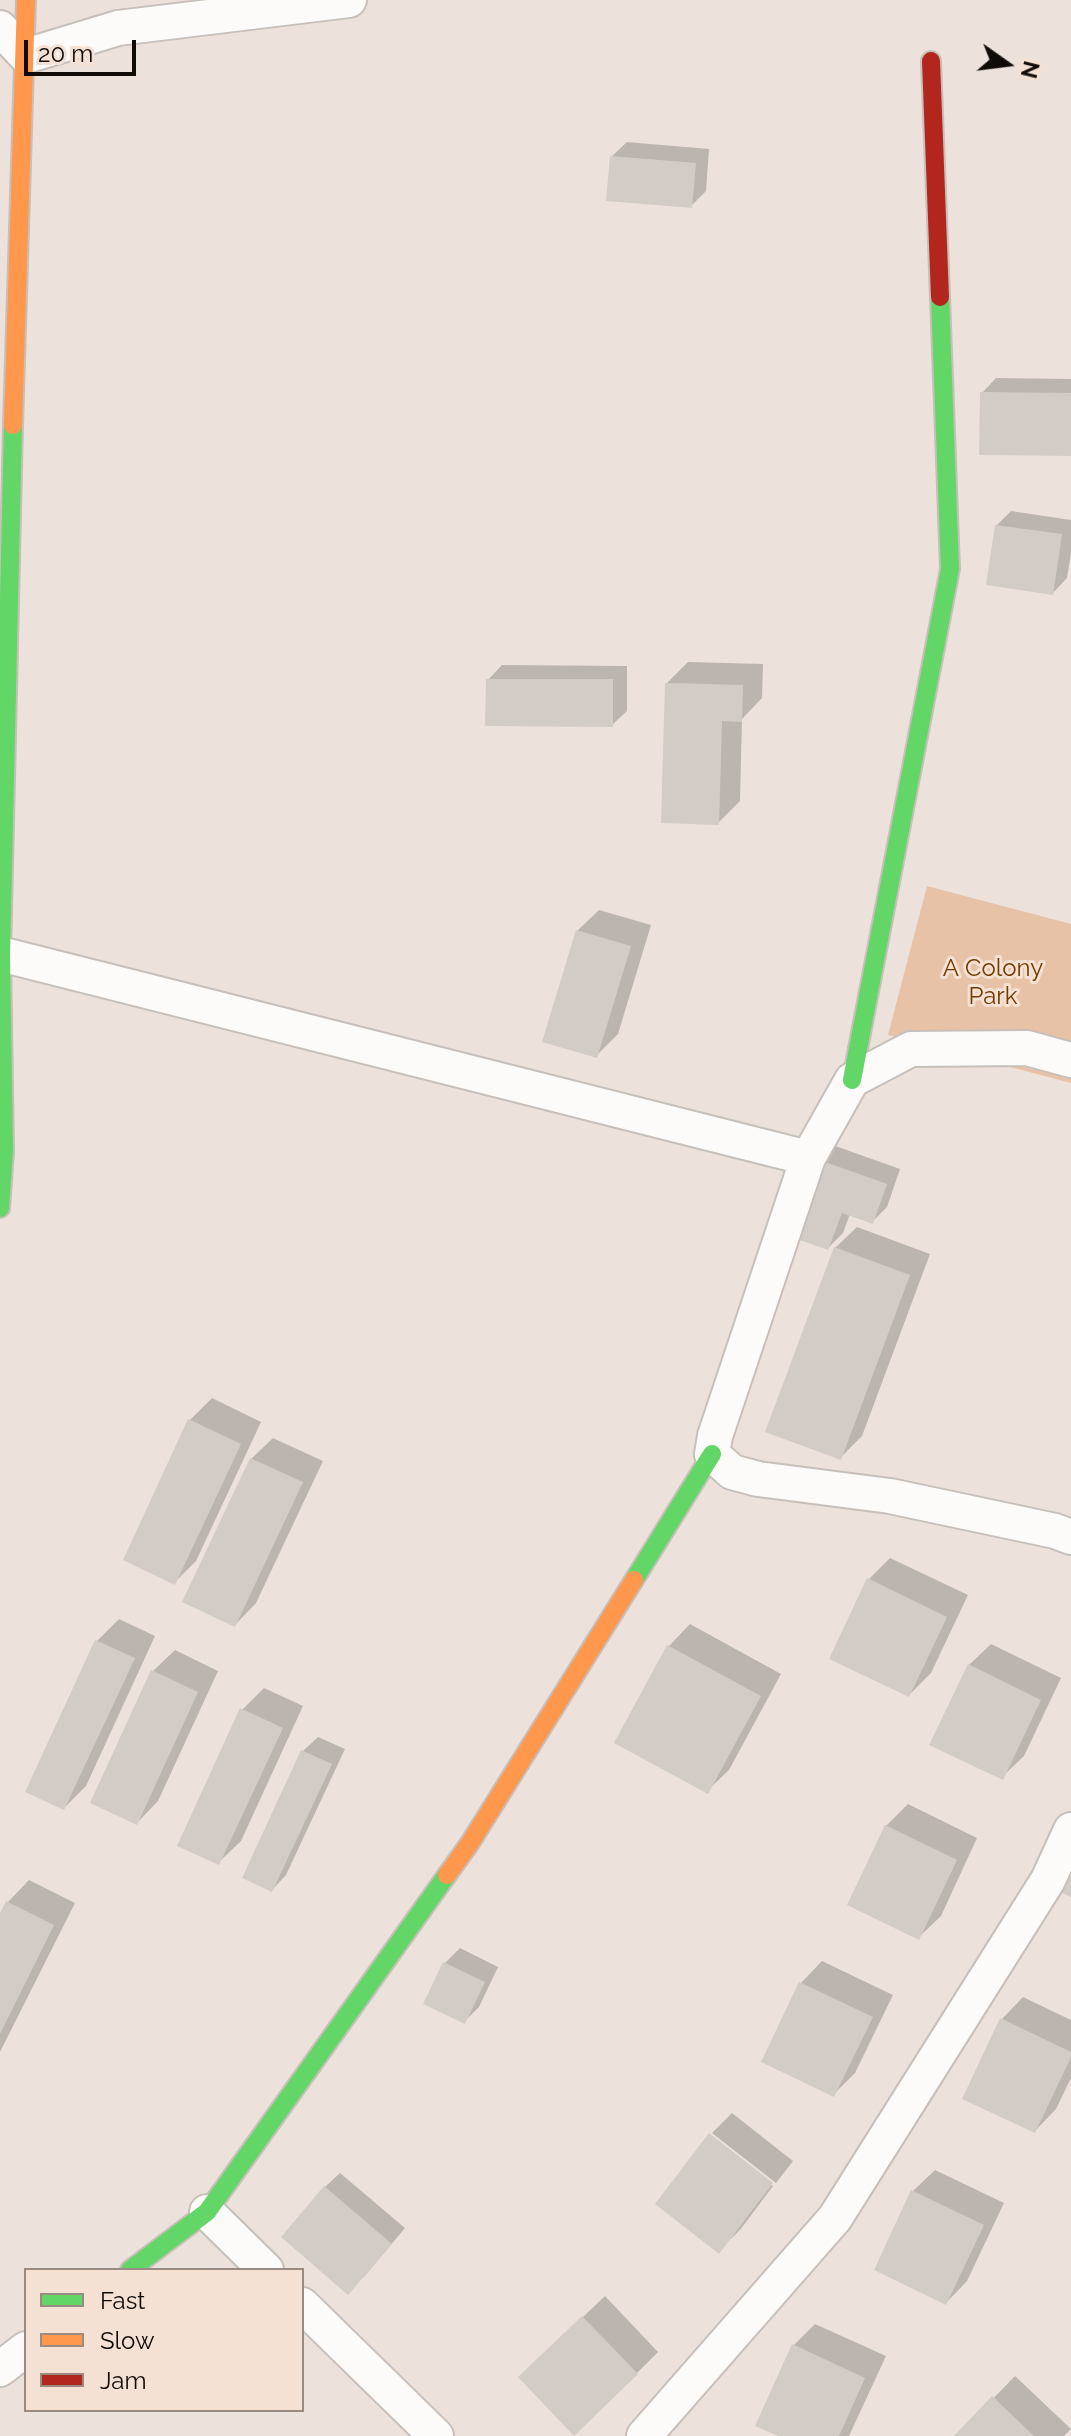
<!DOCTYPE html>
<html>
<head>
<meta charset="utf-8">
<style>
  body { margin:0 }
  #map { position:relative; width:1071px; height:2436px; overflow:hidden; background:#ece2db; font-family:Raleway,sans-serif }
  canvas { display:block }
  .legend { position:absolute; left:24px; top:2268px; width:280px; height:144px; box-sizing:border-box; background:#f4e1d3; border:2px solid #998b81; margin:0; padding:10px 14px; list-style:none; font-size:24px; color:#110b07 }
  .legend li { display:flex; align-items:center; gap:16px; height:40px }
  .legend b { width:40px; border:2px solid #998b81 }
  .north { position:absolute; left:967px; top:24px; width:80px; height:80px; -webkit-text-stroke:6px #f4e1d3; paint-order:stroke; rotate:104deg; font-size:22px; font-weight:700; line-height:32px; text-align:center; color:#110b07 }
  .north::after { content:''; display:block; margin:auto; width:28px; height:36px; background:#110b07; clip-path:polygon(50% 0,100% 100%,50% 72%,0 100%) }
  .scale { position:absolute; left:24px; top:40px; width:112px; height:36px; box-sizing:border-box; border:4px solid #110b07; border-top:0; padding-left:10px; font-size:24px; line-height:28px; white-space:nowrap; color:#110b07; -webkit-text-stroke:6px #f4e1d3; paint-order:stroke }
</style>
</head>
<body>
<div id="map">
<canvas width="1071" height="2436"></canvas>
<ul class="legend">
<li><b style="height:10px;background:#63d668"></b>Fast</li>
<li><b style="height:10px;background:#ff974d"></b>Slow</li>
<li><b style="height:10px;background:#b3261e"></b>Jam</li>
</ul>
<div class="north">N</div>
<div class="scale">20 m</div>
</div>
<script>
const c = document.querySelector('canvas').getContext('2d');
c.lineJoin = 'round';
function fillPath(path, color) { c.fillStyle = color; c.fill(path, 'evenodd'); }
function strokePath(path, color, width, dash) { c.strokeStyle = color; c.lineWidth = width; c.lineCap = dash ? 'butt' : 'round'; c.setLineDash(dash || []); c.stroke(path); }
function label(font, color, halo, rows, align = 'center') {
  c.font = font + ' Raleway,sans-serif'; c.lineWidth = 6; c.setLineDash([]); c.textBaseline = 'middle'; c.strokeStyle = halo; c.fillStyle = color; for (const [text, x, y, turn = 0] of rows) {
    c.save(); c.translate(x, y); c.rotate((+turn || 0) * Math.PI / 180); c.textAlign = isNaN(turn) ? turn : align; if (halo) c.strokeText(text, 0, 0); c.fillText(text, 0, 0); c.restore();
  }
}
fillPath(new Path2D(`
  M927 886 1071 924V1083L888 1035Z`), '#e7c2a7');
fillPath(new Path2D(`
  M627 142 709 149 706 191 691 206 612 156Z
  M996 378 1071 379V454L982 393Z
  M1011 511 1071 520V553L1067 578 1053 593 996 526Z
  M688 662 763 664 762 698 742 719 740 801 718 823 667 683Z
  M502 665 627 666V711L612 725 488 680Z
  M599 910 651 925 618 1034 596 1056 577 931Z
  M827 1143 900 1169 887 1207 872 1222 850 1214 843 1233 828 1248 786 1233Z
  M857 1227 930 1254 862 1436 840 1458 835 1248Z
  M212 1398 261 1422 196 1561 175 1582 190 1420Z
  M273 1438 323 1461 256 1603 235 1625 251 1459Z
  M890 1558 968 1595 931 1673 909 1695 869 1579Z
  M119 1619 155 1636 86 1786 64 1808 27 1791 97 1641Z
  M690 1624 781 1674 729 1770 707 1791 617 1742 669 1646Z
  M991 1644 1061 1678 1024 1756 1002 1777 969 1665Z
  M175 1650 218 1671 158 1801 137 1823 153 1671Z
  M264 1688 303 1706 241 1841 219 1862 242 1710Z
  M318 1737 345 1749 286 1875 272 1890 303 1751Z
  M908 1804 977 1838 941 1916 919 1937 886 1826Z
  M29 1880 75 1903 0 2052V1917L8 1902Z
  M460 1948 498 1967 479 2007 464 2022 445 1963Z
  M822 1961 893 1995 855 2073 834 2094 801 1983Z
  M1023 1997 1071 2020V2078L1056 2109 1035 2131 1002 2019Z
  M732 2113 793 2161 776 2183 712 2133Z
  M710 2137 773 2186 740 2230 718 2251Z
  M935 2170 1004 2203 967 2281 946 2303 913 2191Z
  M340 2173 405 2228 363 2278 325 2187Z
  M605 2296 658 2352 637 2373 542 2356Z
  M815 2324 886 2356 849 2436H783L793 2346Z
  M1015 2376 1071 2429 1064 2436H957Z`), '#0003');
fillPath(new Path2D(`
  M610 156 696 163 692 208 606 201Z
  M980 392 1071 393V456L979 455Z
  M995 525 1062 534 1053 595 986 585Z
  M486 679H613V727L485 726Z
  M665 683 743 685 742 722 722 721 719 825 661 823Z
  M576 930 631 946 597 1058 542 1042Z
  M811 1157 887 1184 873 1224 842 1213 828 1250 783 1234Z
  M834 1247 910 1275 841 1460 765 1432Z
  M188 1419 241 1444 175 1585 123 1560Z
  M250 1458 303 1482 235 1627 182 1602Z
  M867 1578 947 1617 909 1697 829 1659Z
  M95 1640 135 1658 64 1810 25 1792Z
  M667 1645 761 1696 708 1794 614 1743Z
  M968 1664 1041 1700 1003 1780 929 1745Z
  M151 1670 198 1692 137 1825 90 1803Z
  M240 1708 283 1728 219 1865 177 1846Z
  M301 1750 332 1764 272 1892 242 1878Z
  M885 1825 957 1860 919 1940 847 1905Z
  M1071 1838V1897L1048 1886Z
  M6 1901 54 1925 0 2034V1913Z
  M443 1962 485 1982 465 2024 423 2004Z
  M799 1982 873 2017 834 2097 761 2062Z
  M1000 2018 1071 2052V2057L1035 2133 962 2099Z
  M709 2133 773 2183 719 2254 655 2204Z
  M324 2186 392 2244 348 2295 281 2237Z
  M911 2190 984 2225 946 2305 874 2270Z
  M582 2316 638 2374 574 2436 518 2377Z
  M792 2344 865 2378 839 2436H778L755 2426Z
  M992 2396 1034 2436H954Z`), '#d3cbc5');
const street = new Path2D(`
  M0 28 26 56 118 28 349 0
  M0 954 808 1158
  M1071 1060 1027 1048 911 1049 852 1080 808 1158 715 1436 712 1454 732 1472 758 1479 890 1496 1055 1531 1071 1537
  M207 2212 266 2270
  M302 2305 436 2436
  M0 2369 26 2349
  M644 2436 835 2218 1048 1880 1071 1830`);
const fast = new Path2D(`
  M852 1080 950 569 940 297
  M0 1208 4 1151 1 955 13 425
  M634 1580 712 1454
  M130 2270 207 2212 447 1875`);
const slow = new Path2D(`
  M13 425 26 0
  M447 1875 470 1843 634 1580`);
const jam = new Path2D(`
  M931 61 940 297`);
strokePath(street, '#c7bfb9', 38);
strokePath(fast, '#c7bfb9', 22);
strokePath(slow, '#c7bfb9', 22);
strokePath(jam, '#c7bfb9', 22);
strokePath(street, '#fcfbfa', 34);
strokePath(fast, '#63d668', 18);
strokePath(slow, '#ff974d', 18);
strokePath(jam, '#b3261e', 18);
label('24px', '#743b00', '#f4e1d3', [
  ["A Colony",993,969],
  ["Park",993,997]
]);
</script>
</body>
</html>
